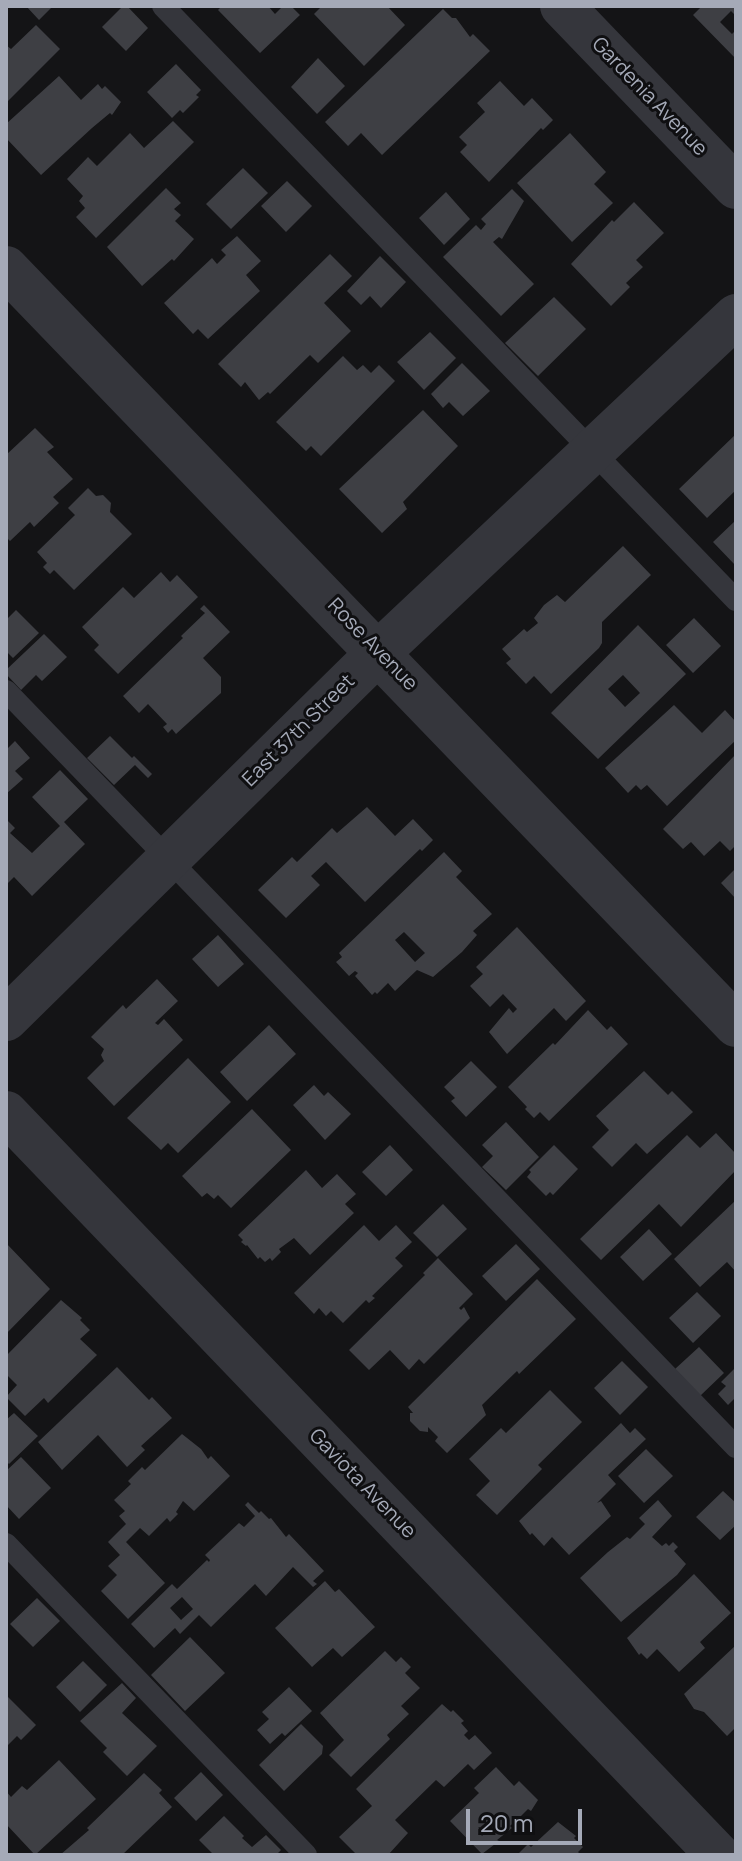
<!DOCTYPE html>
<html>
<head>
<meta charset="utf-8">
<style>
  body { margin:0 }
  #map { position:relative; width:742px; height:1861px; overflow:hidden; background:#141416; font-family:Manrope,sans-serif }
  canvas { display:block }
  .frame { position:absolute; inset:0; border:8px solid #a5aab8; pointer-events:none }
  .scale { position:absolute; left:466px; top:1809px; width:116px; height:36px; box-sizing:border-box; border:4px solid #a5aab8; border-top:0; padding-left:10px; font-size:24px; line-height:28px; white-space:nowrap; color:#a5aab8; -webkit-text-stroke:6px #0f0f11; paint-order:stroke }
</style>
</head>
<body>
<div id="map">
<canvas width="742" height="1861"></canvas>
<div class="frame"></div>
<div class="scale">20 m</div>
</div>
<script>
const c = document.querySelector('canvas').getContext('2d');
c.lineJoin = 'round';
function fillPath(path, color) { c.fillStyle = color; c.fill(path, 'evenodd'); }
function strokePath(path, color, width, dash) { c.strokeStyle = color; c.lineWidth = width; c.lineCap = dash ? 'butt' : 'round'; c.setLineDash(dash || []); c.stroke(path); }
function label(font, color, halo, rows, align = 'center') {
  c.font = font + ' Manrope,sans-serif'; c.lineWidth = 6; c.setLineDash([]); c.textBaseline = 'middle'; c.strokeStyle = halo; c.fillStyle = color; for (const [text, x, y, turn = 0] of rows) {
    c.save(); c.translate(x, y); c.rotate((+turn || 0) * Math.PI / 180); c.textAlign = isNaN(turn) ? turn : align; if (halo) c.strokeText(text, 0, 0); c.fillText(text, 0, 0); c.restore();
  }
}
fillPath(new Path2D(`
  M26 6H53L39 20Z
  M123 6H127L148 28 126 51 102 27Z
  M222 6H268L275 14 283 6H291L300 15 260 53 218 10Z
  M322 6H387L405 25 364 66 314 14Z
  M702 6H736V16L731 11 720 22 732 34 736 30V59L693 15Z
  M443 9 452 18H456L470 37 473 34 490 51 382 155 361 133 348 146 325 122Z
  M36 25 60 49 6 103V45L11 49Z
  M318 58 345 86 317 114 291 87Z
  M176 64 201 90 196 95 199 97 183 113 180 110 172 118 147 92Z
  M59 76 81 100 98 84 102 89 105 86 121 102 112 115 110 113 92 128 41 175 6 138V124Z
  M500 81 524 106 532 98 553 120 543 130 541 128 489 182 460 152 467 145 459 137 485 112 477 103Z
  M173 121 194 142 96 238 76 217 85 208 79 201 83 196 67 179 88 157 97 166 130 133 144 148Z
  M570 133 606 172 594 184 613 203 572 242 517 183Z
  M243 168 268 193 231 229 206 204Z
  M287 181 312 206 286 232 261 206Z
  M166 188 181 203 174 209 181 215 175 221 194 239 174 261 172 259 142 286 107 247Z
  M512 189 524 201 502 239 499 237 493 242 534 284 501 316 443 257 476 225 481 230 486 224 481 219Z
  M446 192 470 219 444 245 419 218Z
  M634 202 664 233 636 260 643 267 626 283 630 287 611 306 571 264 612 220 614 222Z
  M237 236 261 261 246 275 260 291 208 339 198 329 193 334 164 303 212 258 217 264 226 255 221 250Z
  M330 254 352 276 324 303 351 331 318 363 310 355 270 394 268 392 259 400 245 382 241 387 218 364Z
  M380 256 406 282 381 308 370 296 361 305 347 291Z
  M554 297 586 329 538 376 505 343Z
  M430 332 456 358 424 390 397 362Z
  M343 356 357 370 363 365 371 373 379 365 395 381 321 456 311 446 306 451 276 422Z
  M462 363 490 391 463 416 449 402 443 408 431 394Z
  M423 410 458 446 403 502 407 509 382 533 339 489Z
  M35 428 54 447 47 452 73 479 53 497 59 503 34 527 30 522 10 541 6 537V455Z
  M736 434V490L707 518 679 489Z
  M88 488 96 496 103 495 111 503 110 512 132 534 74 590 54 570 50 574 43 567 47 563 37 552 75 515 68 508Z
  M736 520V566L713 542Z
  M623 546 651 575 602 622V643L599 648 551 694 534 676 526 684 506 663 511 659 502 649 524 629 527 632 538 623 534 618 544 605 557 595 565 602Z
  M161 572 170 582 177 575 198 597 118 674 94 650 99 645 82 627 123 587 134 598Z
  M204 605 230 632 203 658 221 677V693L176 734 172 729 168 733 163 727 167 724 148 704 139 713 123 696 183 638 181 636 205 613 200 609Z
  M16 610 39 633 13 658 6 651V620Z
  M694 618 721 646 693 673 666 645Z
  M638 625 686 674 598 759 551 713ZM623 675 640 693 625 707 608 689Z
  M44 634 67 657 42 681 36 675 21 690 6 674V670Z
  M674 705 702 733 725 710 736 722V740L667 806 647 785 641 790 636 785 628 793 605 768Z
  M110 736 132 758 134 756 152 774 148 778 135 765 114 785 87 758Z
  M15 741 30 758 15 771 23 779 6 794V750Z
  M736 754V845L730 851 720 841 704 856 691 842 683 849 663 829Z
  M60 770 88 799 64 822 85 844 32 896 14 877 6 885V819L15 828 10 833 32 853 60 826 32 797Z
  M367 807 395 836 413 819 433 840 422 851 420 849 365 902 326 862 311 876 320 885 286 918 258 890 292 857 297 862 332 828 337 833Z
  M444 852 462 871 456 877 492 914 473 931 477 935 462 952 433 977 417 970 395 991 388 983 377 994 375 992 372 995 355 976 358 973 355 971 349 976 336 962 342 957 339 953ZM404 932 425 953 415 962 395 940Z
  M736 868V899L721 883Z
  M517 927 586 1001 566 1021 554 1008 507 1054 489 1032 509 1008 513 1013 517 1009 503 994 490 1007 470 986 483 974 476 967Z
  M218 935 244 964 218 987 192 959Z
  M157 979 178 1001 155 1023 158 1025 164 1019 183 1040 114 1106 87 1078 104 1061 101 1055 104 1049 91 1037 123 1005 126 1009Z
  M588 1010 607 1030 611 1026 628 1044 549 1121 540 1112 534 1118 525 1109 527 1107 508 1087 553 1043 555 1045Z
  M269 1025 296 1054 247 1101 220 1072Z
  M188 1058 231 1102 178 1153 168 1143 161 1150 127 1118Z
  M471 1061 497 1087 466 1117 451 1101 455 1098 444 1087Z
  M644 1071 668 1095 672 1091 693 1112 647 1154 636 1143 612 1167 592 1147 609 1130 596 1116Z
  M314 1085 324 1096 328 1092 351 1114 325 1140 293 1105Z
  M252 1109 291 1150 231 1208 218 1195 214 1199 207 1193 202 1197 182 1176Z
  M506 1122 539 1157 506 1190 482 1167 493 1156 482 1145Z
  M716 1133 736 1154V1170L681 1227 659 1204 601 1260 580 1239 687 1135 700 1148Z
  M390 1145 413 1170 386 1196 362 1172Z
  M554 1145 578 1169 553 1195 550 1192 546 1196 527 1177 531 1172 529 1170Z
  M306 1170 322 1188 337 1174 356 1194 345 1204 354 1213 310 1255 294 1238 279 1249 281 1252 272 1261 270 1258 265 1262 260 1257 258 1259 247 1245 246 1246 241 1242 243 1240 238 1235Z
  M736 1200V1272L727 1262 700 1287 674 1259Z
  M443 1204 467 1229 437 1257 413 1233Z
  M364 1225 379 1241 396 1225 412 1242 395 1258 403 1266 372 1296 375 1298 369 1303 366 1300 343 1323 331 1311 326 1316 319 1308 314 1314 294 1293Z
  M649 1229 672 1254 643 1281 620 1257Z
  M6 1243 50 1289 6 1334Z
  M516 1244 540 1269 506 1301 482 1276Z
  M438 1258 473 1294 459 1308 461 1310 464 1307 470 1318 424 1364 419 1359 409 1370 390 1350 369 1370 349 1350 425 1275 423 1273Z
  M537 1279 576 1319 519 1374 517 1371 482 1405 486 1415 447 1453 435 1441 438 1437 428 1427V1432L420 1431 410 1421V1413H413L408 1407Z
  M697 1292 721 1316 693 1343 669 1318Z
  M61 1300 82 1318 80 1320 90 1330 80 1339 97 1355 48 1403 44 1398 25 1416 6 1397 17 1385 6 1374V1356Z
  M699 1347 724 1373 700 1396 675 1369Z
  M622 1361 648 1387 620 1415 594 1388Z
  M117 1367 149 1400 152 1397 172 1418 141 1446 145 1450 127 1467 98 1435 62 1470 38 1442Z
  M736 1367V1397L728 1405 718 1394 726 1386 721 1382Z
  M550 1390 582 1422 538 1465 542 1469 497 1515 476 1495 490 1481 469 1459 501 1428 506 1433Z
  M14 1413 38 1436 9 1464 6 1461V1420Z
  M621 1423 630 1433 635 1428 646 1439 608 1475 616 1484 597 1503 601 1501 611 1516 569 1555 552 1537 544 1546 532 1533 530 1535 519 1521Z
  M182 1434 201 1449 208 1459 211 1456 230 1476 194 1511 183 1501 176 1512 178 1514 170 1522 167 1518 149 1536 140 1528 126 1542 165 1583 128 1619 101 1591 117 1575 108 1566 120 1555 108 1542 126 1524 119 1516 125 1511 114 1500 131 1484 128 1481 142 1467 145 1470Z
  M646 1449 673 1476 644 1503 618 1476Z
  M21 1457 51 1488 19 1519 6 1505V1471Z
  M723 1491 736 1503V1525L720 1540 696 1517Z
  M658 1500 672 1516 652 1537 662 1546 666 1543 669 1546 673 1542 678 1547 674 1551 686 1564 677 1575 621 1622 580 1578 608 1552 627 1537 630 1539 645 1524 639 1518Z
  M248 1502 259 1513 261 1511 269 1519 271 1518 286 1537 289 1534 324 1571 313 1581 317 1584 313 1587 293 1567 266 1596 255 1584 211 1627 199 1615 180 1634 175 1628 154 1648 131 1624 172 1584 177 1589 207 1560 209 1562 210 1560 205 1555 239 1523 244 1527 255 1516 245 1505ZM182 1597 193 1609 181 1620 170 1608Z
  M694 1574 731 1613 700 1642 705 1648 679 1672 657 1649 647 1659 641 1653 639 1655 627 1638Z
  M325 1581 335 1592 339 1589 375 1627 342 1657 333 1648 312 1667 275 1628Z
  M37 1598 60 1621 33 1647 10 1624Z
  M190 1637 225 1673 185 1711 151 1675Z
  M736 1645V1727L727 1736 704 1712 694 1709 684 1694Z
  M385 1651 396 1662 401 1657 411 1667 405 1673 420 1688 401 1706 409 1714 387 1735 390 1739 351 1777 329 1755 344 1740 320 1713Z
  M83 1661 107 1685 80 1712 56 1687Z
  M122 1683 136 1698 122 1713 157 1746 127 1776 103 1752 107 1748 80 1721Z
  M289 1687 312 1711 285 1736 282 1733 270 1744 257 1730 269 1719 262 1712Z
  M6 1695 36 1725 21 1740 17 1736 6 1747Z
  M442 1704 451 1712 453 1710 464 1721 461 1723 468 1731 464 1735 469 1740 475 1735 492 1753 474 1770 468 1764 444 1787 436 1780 395 1820 408 1833 388 1855H357L339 1837 372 1806 356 1789Z
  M301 1724 323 1746 322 1754 284 1791 259 1765Z
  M59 1760 96 1799 35 1855 6 1824V1791L11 1797 22 1786 27 1790Z
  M496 1767 514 1786 519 1781 538 1800 531 1811 528 1809 520 1817 522 1819 515 1826 513 1823 510 1826 512 1828 497 1840 499 1841 482 1854 450 1821 479 1793 474 1788Z
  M201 1772 223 1795 196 1821 174 1798Z
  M144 1773 162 1790 159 1793 172 1807 122 1855H60L89 1830 87 1828Z
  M224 1816 244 1836 242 1838 252 1847 266 1835 281 1850 276 1855H214L199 1840Z
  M558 1822 576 1836 574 1838 583 1847 578 1852 581 1855H517L528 1844 531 1847Z`), '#3e3f44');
strokePath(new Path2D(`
  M163 6 736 600
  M6 691 736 1447
  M6 1544 306 1855`), '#35363c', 22);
strokePath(new Path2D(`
  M562 6 736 187
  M6 268 736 1025
  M6 1019 379 652 736 316
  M6 1113 718 1855`), '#35363c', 44);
label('20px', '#a5aab8', '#0f0f11', [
  ["Gardenia Avenue",649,97,46],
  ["Rose Avenue",372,645,46],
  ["East 37th Street",299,731,-45],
  ["Gaviota Avenue",362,1484,46]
]);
</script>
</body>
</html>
